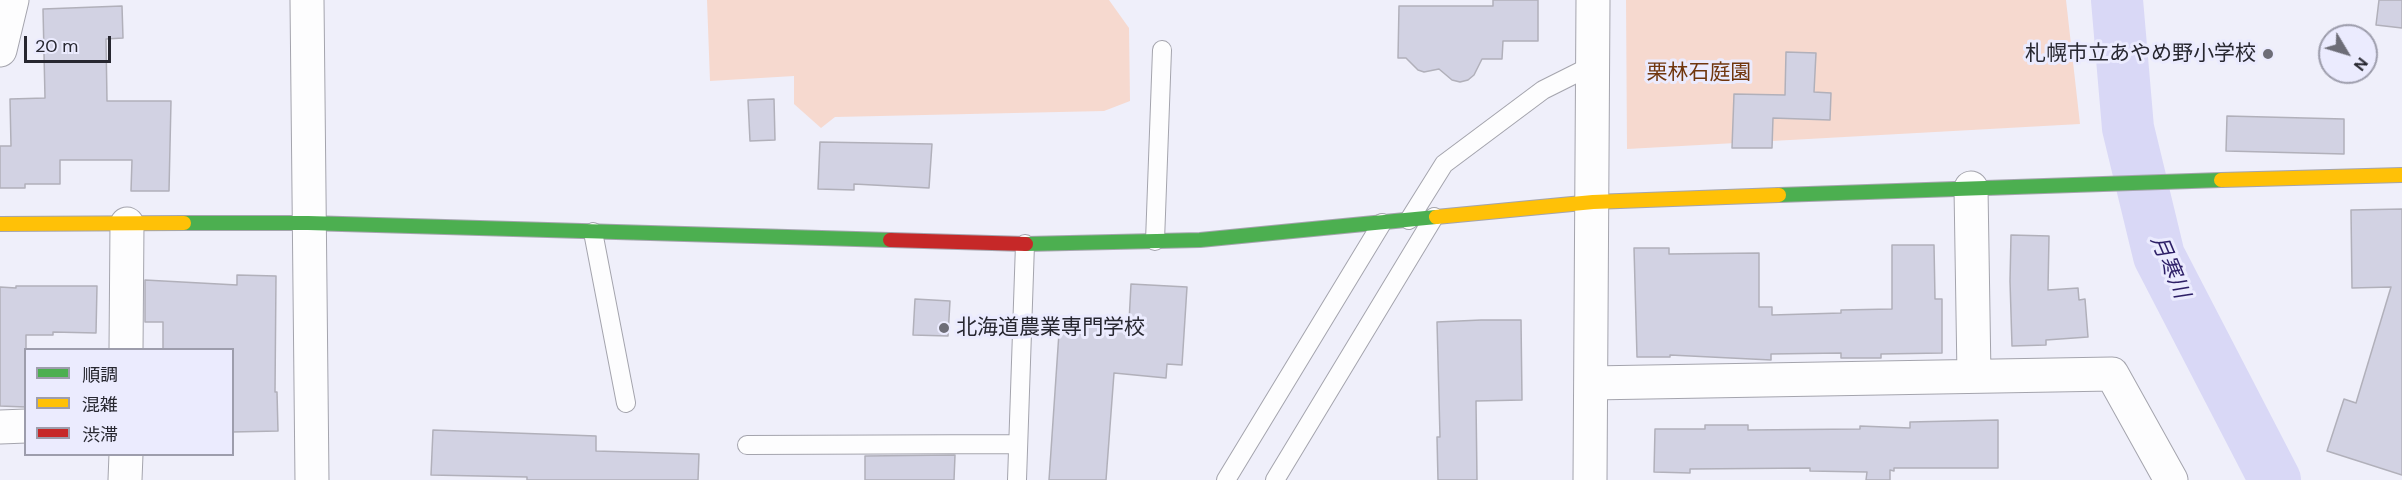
<!DOCTYPE html>
<html>
<head>
<meta charset="utf-8">
<style>
  body { margin:0 }
  #map { position:relative; width:2402px; height:480px; overflow:hidden; background:#efeffa; font-family:"DM Sans","Noto Sans JP",sans-serif }
  canvas { display:block }
  .legend { position:absolute; left:24px; top:348px; width:210px; height:108px; box-sizing:border-box; background:#ebebfe; border:2px solid #9d9dac; margin:0; padding:8px 10px; list-style:none; font-size:18px; color:#272730 }
  .legend li { display:flex; align-items:center; gap:12px; height:30px }
  .legend b { width:30px; border:2px solid #9d9dac }
  .north { position:absolute; left:2318px; top:24px; width:60px; height:60px; box-sizing:border-box; background:#ebebfe; border:2px solid #9d9dac; border-radius:50%; rotate:128deg; font-size:16px; font-weight:700; line-height:24px; text-align:center; color:#272730 }
  .north::after { content:''; display:block; margin:auto; width:21px; height:27px; background:#6d6d77; clip-path:polygon(50% 0,100% 100%,50% 72%,0 100%) }
  .scale { position:absolute; left:24px; top:36px; width:87px; height:27px; box-sizing:border-box; border:3px solid #272730; border-top:0; padding-left:8px; font-size:18px; line-height:21px; white-space:nowrap; color:#272730; -webkit-text-stroke:4px #ebebfe; paint-order:stroke }
</style>
</head>
<body>
<div id="map">
<canvas width="2402" height="480"></canvas>
<ul class="legend">
<li><b style="height:8px;background:#4caf50"></b>順調</li>
<li><b style="height:8px;background:#ffc107"></b>混雑</li>
<li><b style="height:8px;background:#c62828"></b>渋滞</li>
</ul>
<div class="north">N</div>
<div class="scale">20 m</div>
</div>
<script>
const c = document.querySelector('canvas').getContext('2d');
c.lineJoin = 'round';
function fillPath(path, color) { c.fillStyle = color; c.fill(path, 'evenodd'); }
function strokePath(path, color, width, dash) { c.strokeStyle = color; c.lineWidth = width; c.lineCap = dash ? 'butt' : 'round'; c.setLineDash(dash || []); c.stroke(path); }
function label(font, color, halo, rows, align = 'center') {
  c.font = font + ' "DM Sans","Noto Sans JP",sans-serif'; c.lineWidth = 6; c.setLineDash([]); c.textBaseline = 'middle'; c.strokeStyle = halo; c.fillStyle = color; for (const [text, x, y, turn = 0] of rows) {
    c.save(); c.translate(x, y); c.rotate((+turn || 0) * Math.PI / 180); c.textAlign = isNaN(turn) ? turn : align; if (halo) c.strokeText(text, 0, 0); c.fillText(text, 0, 0); c.restore();
  }
}
fillPath(new Path2D(`
  M707 0H1109L1129 28 1130 101 1104 111 835 117 821 128 794 104V76L710 81Z
  M1626 0H2066L2080 124 1627 149Z`), '#f6d9cf');
strokePath(new Path2D(`
  M2117 0 2128 128 2159 256 2275 480`), '#d9d8f6', 52);
const building = new Path2D(`
  M1493 0H1538V41H1503L1502 59H1482L1474 75 1468 80 1460 82 1452 80 1439 69 1424 72 1418 70 1406 58H1398L1399 6H1493Z
  M2379 0H2402V28L2376 25Z
  M122 6 123 38 106 39 107 101H171L169 191H131L132 160H60V184H25V188H0V146H11L10 99 45 98 43 9Z
  M1786 52 1816 53 1814 92 1831 93 1830 120 1773 118 1772 148H1732L1734 94 1785 95Z
  M774 99 775 140 750 141 748 100Z
  M2227 116 2344 119V154L2226 151Z
  M820 142 932 144 929 188 854 184V190L818 189Z
  M2402 209V475L2327 451 2344 399 2356 403 2391 287 2352 288 2351 210Z
  M2011 235 2049 236 2048 290 2078 288 2079 300 2085 299 2088 337 2046 340V345L2012 346 2010 281Z
  M1892 245H1934L1935 299H1942V353L1881 354V358H1841V353L1771 354V360L1670 355V357H1637L1634 248H1669V254L1759 253V307H1772V315L1841 313V310L1892 309Z
  M237 275 276 276 275 392H277L278 431 232 432V350H163V322H145V280L237 285Z
  M1131 284 1187 287 1182 365 1167 364 1166 378 1114 373 1106 480H1049L1060 318 1129 322Z
  M16 286H97L96 333 53 332V335H26V407L0 406V287L16 288Z
  M915 299 950 301 948 336 913 335Z
  M1481 320H1521L1522 400 1476 401 1477 480H1438L1437 437H1440L1437 322Z
  M1998 420V468H1894V471L1890 470V480H1866L1867 472 1810 471V468L1690 469V473L1654 472 1655 429H1705V425H1748V430L1860 429V426L1910 428V422Z
  M433 430 596 436V451L699 454 698 480H527V477L431 475Z
  M955 455 954 480H865V456Z`);
fillPath(building, '#d2d2e3');
strokePath(building, '#b1b0ba', 1.5);
const lane = new Path2D(`
  M1409 220 1444 164 1543 90 1593 65
  M593 232 626 403
  M1155 241 1162 50
  M747 445 1018 444
  M1017 480 1025 244
  M1226 480 1382 223
  M1275 480 1434 217`);
const street = new Path2D(`
  M307 0 312 480
  M0 50 12 0
  M1971 188 1974 376
  M126 350 127 224
  M1591 383 2112 374 2171 480
  M0 427 26 426
  M125 480 126 454
  M1590 480 1593 0`);
const fast = new Path2D(`
  M1779 195 2221 180
  M184 223H308L890 240
  M1026 244 1200 240 1436 217`);
const slow = new Path2D(`
  M2221 180 2402 175
  M1436 217 1593 202 1779 195
  M0 224 184 223`);
const jam = new Path2D(`
  M890 240 1026 244`);
strokePath(lane, '#a4a4ad', 20);
strokePath(street, '#a4a4ad', 35);
strokePath(fast, '#a4a4ad', 16);
strokePath(slow, '#a4a4ad', 16);
strokePath(jam, '#a4a4ad', 16);
strokePath(lane, '#fdfdfe', 18);
strokePath(street, '#fdfdfe', 33);
strokePath(fast, '#4caf50', 14);
strokePath(slow, '#ffc107', 14);
strokePath(jam, '#c62828', 14);
for (const [x, y, r, color] of [
  [2268,54,6,"#6d6d77"],
  [944,328,6,"#6d6d77"]
]) { const dot = new Path2D(); dot.arc(x, y, r, 0, 2 * Math.PI); c.fillStyle = color; c.fill(dot); strokePath(dot, '#ebebfe', 2); }
label('21px', '#272730', '#ebebfe', [
  ["札幌市立あやめ野小学校",2256,54],
  ["北海道農業専門学校",956,328,"left"]
], 'right');
label('21px', '#70360e', '#ebebfe', [
  ["栗林石庭園",1699,73]
]);
label('italic 22px', '#2d1f67', '#ebebfe', [
  ["月寒川",2169,267,67]
]);
</script>
</body>
</html>
